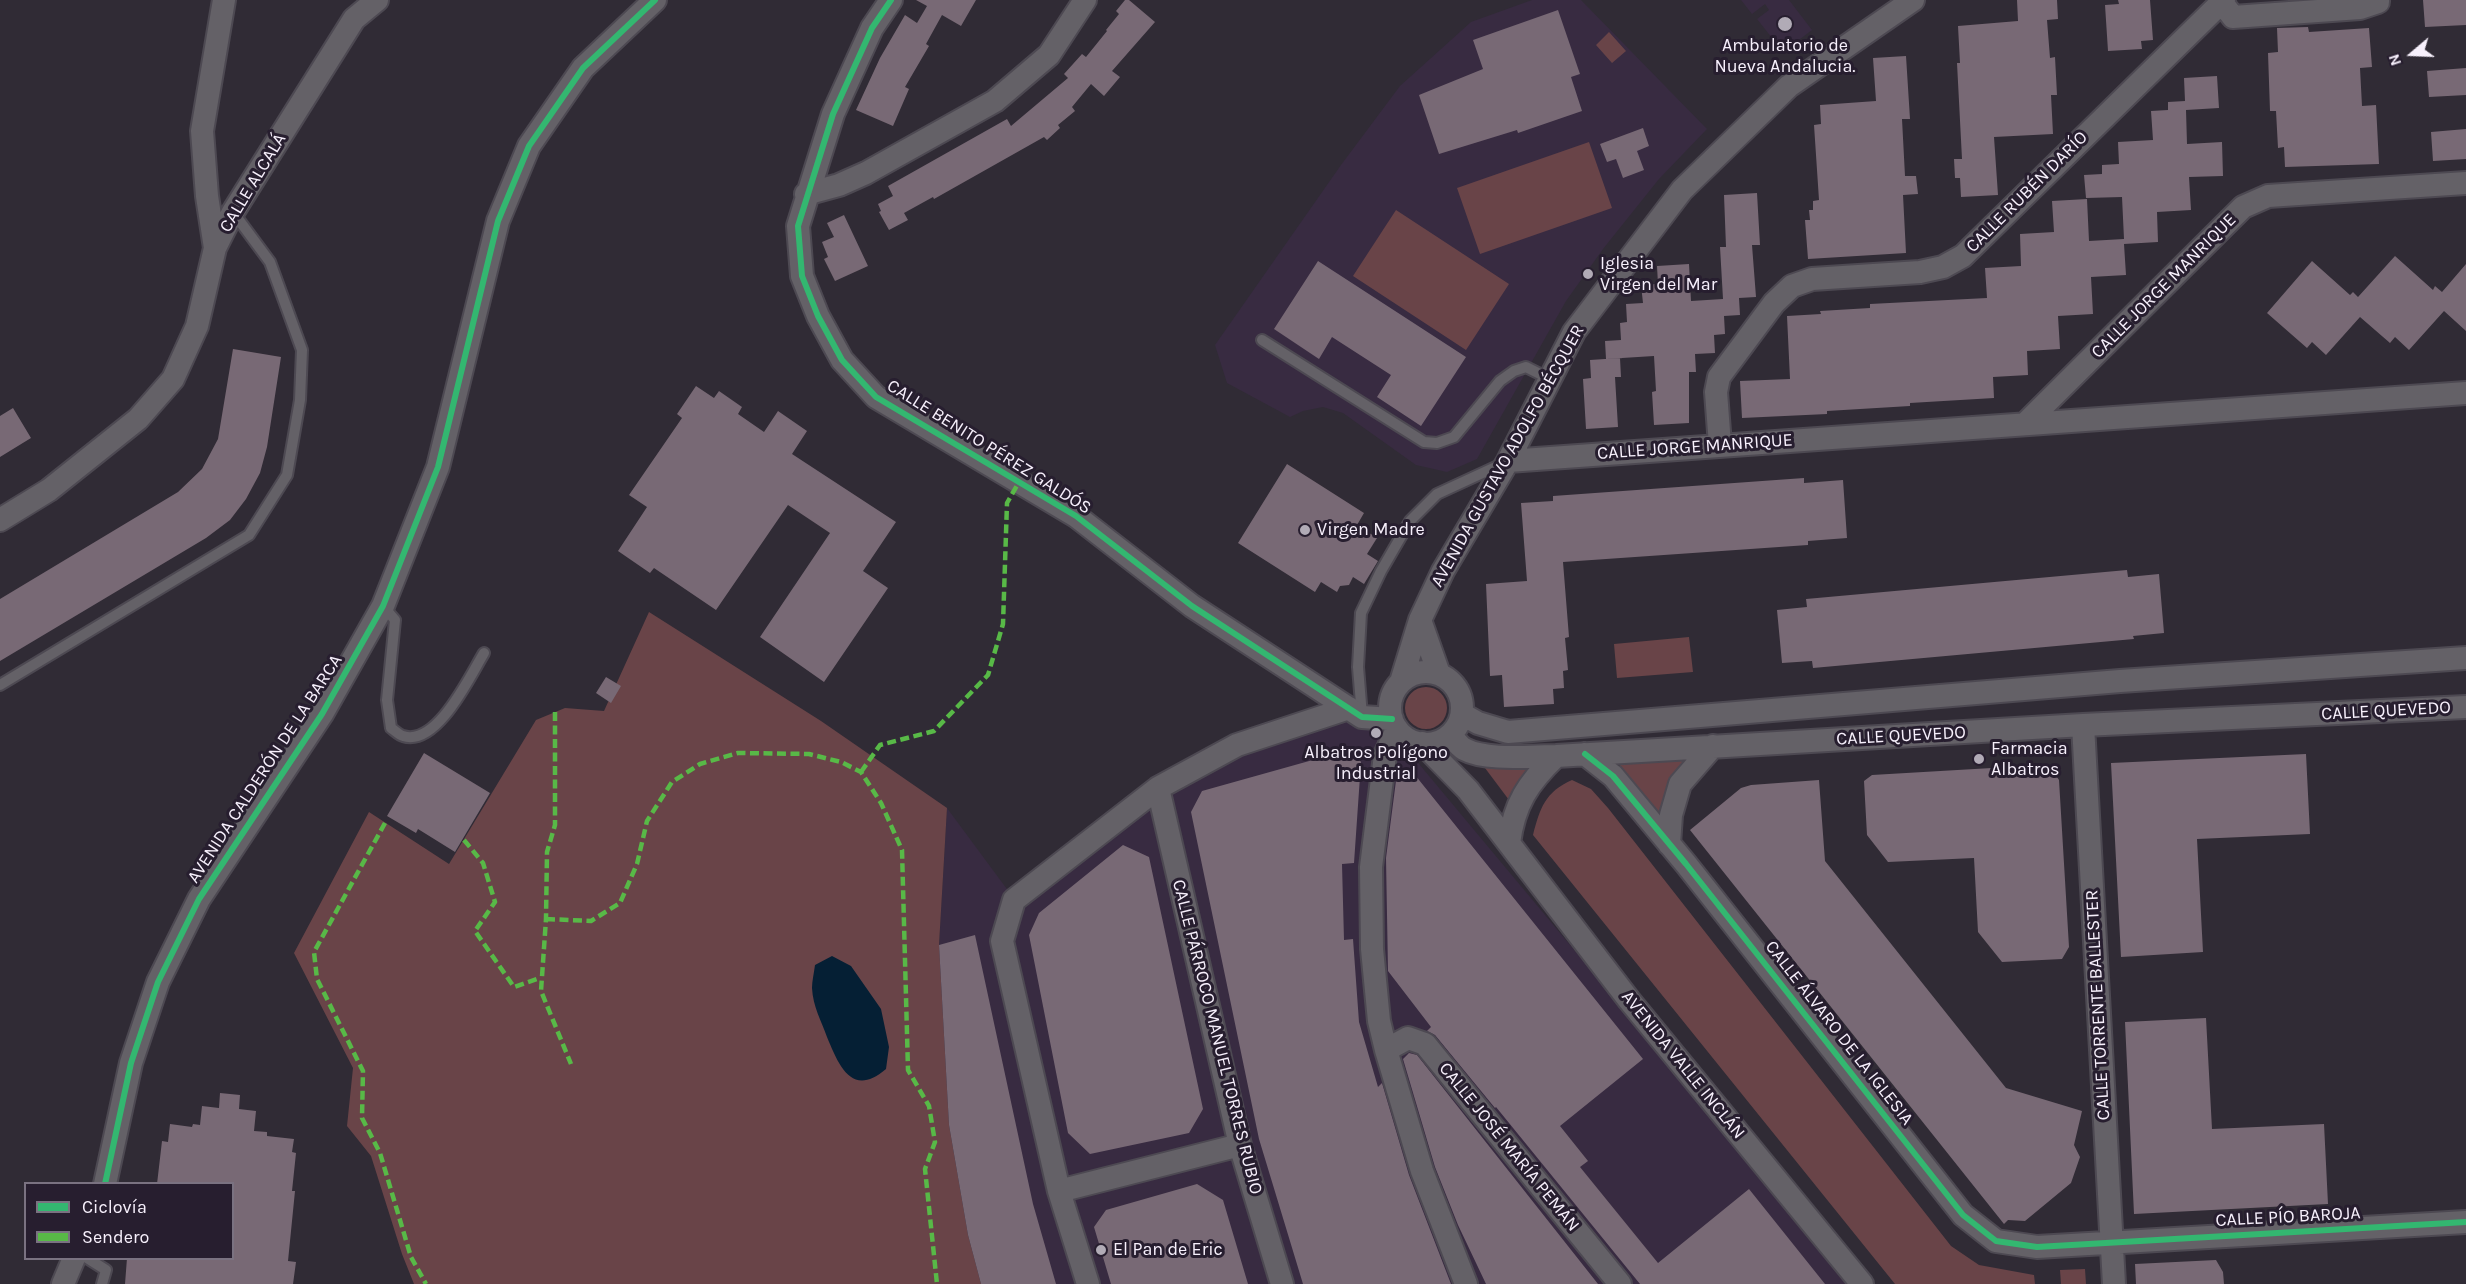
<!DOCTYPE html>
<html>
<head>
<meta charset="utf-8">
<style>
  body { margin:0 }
  #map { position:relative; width:2466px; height:1284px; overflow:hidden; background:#302b35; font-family:Karla,sans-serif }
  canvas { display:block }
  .legend { position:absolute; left:24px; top:1182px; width:210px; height:78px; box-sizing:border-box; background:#271e2f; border:2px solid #7a7281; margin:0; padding:8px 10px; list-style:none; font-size:18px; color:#f7f0fc }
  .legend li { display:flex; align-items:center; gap:12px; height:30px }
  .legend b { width:30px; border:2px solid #7a7281 }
  .north { position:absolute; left:2382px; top:24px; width:60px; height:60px; -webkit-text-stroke:4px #271e2f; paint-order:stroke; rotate:251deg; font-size:16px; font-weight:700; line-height:24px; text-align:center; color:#f7f0fc }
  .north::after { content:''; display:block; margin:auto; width:21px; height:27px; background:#f7f0fc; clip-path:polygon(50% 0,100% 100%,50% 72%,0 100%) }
</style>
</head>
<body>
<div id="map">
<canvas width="2466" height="1284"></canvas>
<ul class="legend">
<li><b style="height:8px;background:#33b770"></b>Ciclovía</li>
<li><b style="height:8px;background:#58b947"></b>Sendero</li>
</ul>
<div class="north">N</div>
</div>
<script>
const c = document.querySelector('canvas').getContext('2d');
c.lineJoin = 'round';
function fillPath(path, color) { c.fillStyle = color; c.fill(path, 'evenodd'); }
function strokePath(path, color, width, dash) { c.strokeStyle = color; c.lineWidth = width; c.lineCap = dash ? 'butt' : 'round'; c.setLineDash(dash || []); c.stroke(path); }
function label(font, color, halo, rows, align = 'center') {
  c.font = font + ' Karla,sans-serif'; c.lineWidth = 6; c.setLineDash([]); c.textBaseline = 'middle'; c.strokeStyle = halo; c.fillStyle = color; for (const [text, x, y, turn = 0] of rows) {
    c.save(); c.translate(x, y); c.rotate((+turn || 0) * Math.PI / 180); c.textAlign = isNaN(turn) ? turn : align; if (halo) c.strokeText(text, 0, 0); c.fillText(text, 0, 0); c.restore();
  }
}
fillPath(new Path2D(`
  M1532 0H1581L1707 129 1659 179 1603 249 1566 301 1477 459 1447 472 1416 465 1343 413 1323 407 1303 411 1290 417 1227 383 1215 345 1341 165 1400 86 1471 22Z
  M1741 0H1789L1812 30 1783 52 1757 19 1769 10 1765 4 1752 14Z
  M1346 718 1399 740 1853 1284H981L968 1235 949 1125 939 945 947 808 1018 904 1170 789 1237 749Z`), '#382b41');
fillPath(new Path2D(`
  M1609 32 1626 51 1612 63 1596 45Z
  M1589 142 1612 208 1480 254 1457 188Z
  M1396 210 1509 284 1466 350 1353 276Z
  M649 612 821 721 947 808 939 945 949 1125 968 1235 981 1284H414L402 1254 371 1156 347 1126 353 1068 294 953 369 812 449 864 536 720 565 708 604 711Z
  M1689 637 1693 672 1617 678 1614 644Z
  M1405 708a21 21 0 1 1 42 0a21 21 0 1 1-42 0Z
  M1687 758C1668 778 1664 790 1661 817L1618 763Z
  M1485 768H1533L1509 800Z
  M1572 780 1591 789 1608 808 1951 1246 1979 1265 2034 1275 2035 1284H1895L1533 835C1540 808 1545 792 1572 780Z
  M2085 1269 2086 1284H2061L2060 1270Z`), '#694448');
fillPath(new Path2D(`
  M832 956 851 966 881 1009 889 1047 886 1069C852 1098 839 1066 827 1037 821 1020 813 1007 812 988 812 981 814 973 815 965Z`), '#051f34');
fillPath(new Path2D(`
  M916 0H976L961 26 942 15 926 44 929 46 905 87 909 89 893 126 856 110 880 58 905 15 917 23 927 6Z
  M1125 0H1129L1155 22 1112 71 1120 77 1104 96 1091 84 1072 107 1075 111 1058 125 1060 128 1047 140 1044 137 934 199 933 197 904 213 908 220 889 230 879 212 881 211 878 204 893 196 888 186 1007 119 1011 126 1068 78 1064 74 1082 54 1086 57 1107 31 1106 30 1119 14 1116 11Z
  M2017 0H2057L2058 19 2047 20 2050 58 2055 57 2057 95H2051L2053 134 1994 137 1998 195 1961 197 1960 178H1955L1954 159H1962L1957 63H1960L1958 26 2018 21Z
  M2118 0H2150L2153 40 2141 41 2142 49 2108 51 2105 5 2119 4Z
  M2423 0H2466V25L2425 27Z
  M1558 10 1580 74 1571 77 1582 111 1518 133 1517 130 1439 154 1419 95 1483 69 1473 40Z
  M2308 27 2309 32 2369 28 2372 67 2360 68 2362 106 2376 105 2379 164 2285 167 2284 147 2278 148 2276 111H2270L2268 53 2278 52 2277 28Z
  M1906 56 1910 119H1902L1905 176H1916L1918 194 1903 195 1906 253 1808 259 1805 220H1810L1809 210H1813V201L1819 200 1814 125 1821 124 1820 105 1876 101 1873 58Z
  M2466 68V95L2429 97 2427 71Z
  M2217 76 2219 108 2186 110 2187 144 2222 142 2223 176 2189 177 2191 210 2157 212 2158 242 2124 244 2126 275 2091 277 2093 314 2058 316 2060 349 2027 351 2028 375 1993 377 1994 398 1910 403V406L1827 411V414L1742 418 1740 381 1790 379 1787 316 1821 314 1820 311 1870 308V304L1987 298 1985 268 2021 266 2020 234 2054 232 2052 201 2087 199 2089 241 2124 239 2122 197 2086 198 2084 175 2102 174V165L2119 164 2118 142 2153 140 2151 111 2168 110V102L2185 101 2184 78Z
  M1643 128 1649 146 1637 151 1644 170 1623 178 1616 159 1607 162 1600 144Z
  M2466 129V159L2433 161 2431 132Z
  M1757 193 1760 245H1752L1756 297 1739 298 1740 315 1724 316 1725 334 1714 335 1715 353 1695 354 1696 372H1689V423L1654 425 1652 392 1656 391 1654 356 1606 359 1605 341 1621 340 1620 323 1627 322 1626 304 1643 303 1641 285 1658 284 1657 266 1689 264 1691 301 1723 299 1720 247H1726L1724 195Z
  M844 215 868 266 835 281 824 259 828 257 822 242 834 237 827 223Z
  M2395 256 2433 290 2435 286 2442 292 2466 264V331L2444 311 2409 350 2395 337 2390 343 2360 317 2326 355 2312 342 2307 348 2267 313 2312 261 2350 295 2353 292 2358 297Z
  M1318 261 1466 357 1421 426 1377 397 1391 375 1332 337 1319 359 1274 329Z
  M233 349 281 357 267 447 260 473 246 499 230 520 206 538 0 661V599L178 492 202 469 218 439Z
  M1620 358 1621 377H1615L1618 427 1586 429 1583 379 1591 378 1590 360Z
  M696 386 714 398 719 391 742 407 738 414 764 432 778 411 807 431 792 454 896 522 863 571 888 588 824 682 760 637 830 533 788 505 716 610 654 568 650 573 618 551 647 507 629 495 682 418 677 414Z
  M13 408 31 438 0 457V416Z
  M1287 464 1364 513 1357 525 1377 538 1367 554 1378 561 1364 584 1353 577 1349 585 1340 586 1337 592 1321 582 1315 592 1238 543Z
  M1804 478V483L1843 480 1847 538 1808 541V545L1563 562 1569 637 1565 638 1568 670 1563 671 1564 688 1553 689 1554 704 1504 707 1502 675 1490 676 1486 584 1527 581 1521 503 1553 501V496Z
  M2127 570 2128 577 2159 574 2164 633 2133 636 2134 639 1813 668 1812 661 1782 663 1777 610 1807 607 1806 599Z
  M606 677 621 686 611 703 596 693Z
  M1352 749 1361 762 1354 863 1342 864 1344 940 1353 939 1359 1022 1378 1087 1382 1083 1409 1175 1451 1284H1303L1259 1139 1191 812 1202 791Z
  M424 753 490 793 455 852 418 829 416 833 387 816Z
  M2306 754 2310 834 2197 839 2203 952 2121 957 2111 763Z
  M2043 765 2052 770 2059 780 2069 947 2062 959 2002 962 1978 932 1974 858 1888 862 1867 835 1864 781 1872 775Z
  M1411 770 1643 1059 1560 1126 1588 1161 1580 1167 1658 1263 1749 1189 1825 1284H1640L1496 1107 1495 1108 1435 1035 1427 1031 1431 1027 1388 971 1386 858 1397 773Z
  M1819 780 1825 861 2006 1088 2082 1111 2074 1145 2080 1157 2071 1183 2025 1221 2008 1220 2004 1224 1690 830 1741 788 1751 785Z
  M1123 845 1149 857 1203 1109 1189 1133 1090 1154 1068 1133 1029 935 1039 913Z
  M975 935 1033 1204 1056 1284H981L968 1235 949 1125 939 945Z
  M2206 1018 2212 1129 2324 1124 2328 1204 2134 1214 2125 1022Z
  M1409 1053 1417 1055 1598 1284H1486L1458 1225 1435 1167 1403 1059Z
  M220 1093 240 1095 239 1109 256 1111 254 1131 267 1132V1136L294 1139 292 1152 296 1153 292 1191H295L288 1261 296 1262 293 1284H125L127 1258H232V1184H157L162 1141 168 1142 170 1124 192 1127 193 1124 200 1125 202 1106 219 1108Z
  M1197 1184 1223 1200 1248 1284H1111L1094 1227 1106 1210Z
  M2216 1260 2223 1272 2224 1284H2136L2135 1264Z`), '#786975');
const service = new Path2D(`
  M1262 340 1424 442 1437 443 1454 437 1500 381 1514 371 1526 367 1550 379
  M383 606 395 620 387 700 391 728C394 730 399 735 403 736 437 747 470 676 484 653
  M0 685 249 535 287 475 300 400 302 350 270 262 233 212
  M1362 716 1358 667 1361 613 1381 571 1410 521 1437 494 1502 464
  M87 1258 106 1270 102 1284`);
const minor = new Path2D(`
  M891 0 872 28 833 114 798 226 802 276 818 316 842 360 876 397 1076 516 1192 606 1362 717 1392 719
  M2223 4 2233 17 2360 8 2378 2V0
  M806 194 839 185 866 173 995 101 1049 55 1085 0
  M215 248 207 196 202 131 224 0
  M2026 423 2243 207 2268 196 2466 183
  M1720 445 1716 392 1719 377 1774 303 1792 286 1812 279 1920 272 1943 267 1963 256 2224 0
  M1508 461 2466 393
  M0 520 49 490 138 419 173 379 197 326 215 248 233 212 354 19 377 0
  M1420 620 1439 674
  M1390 708a36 36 0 1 1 72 0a36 36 0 1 1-72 0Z
  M1401 682 1420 620 1443 571 1508 461 1574 332 1682 190 1789 86 1913 0
  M1462 714 1478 723 1508 732 2120 681 2466 658
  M2083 725 2114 1284
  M1397 729 1385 755 1371 867 1372 949 1379 1021 1386 1050 1422 1171 1466 1284
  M1450 735C1454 739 1459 746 1464 749 1486 761 1531 756 1556 756L2083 725 2466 707
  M1422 743 1468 790 1629 1000 1862 1284
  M1585 754 1613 776 1686 864 1963 1215 1996 1241 2037 1247 2466 1222
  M1158 788 1240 1145 1282 1284
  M1509 843C1514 804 1528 783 1556 756
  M1669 844 1671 815 1680 784 1713 746
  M1386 1050 1408 1038 1425 1044 1620 1284
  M105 1184 131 1063 158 982 199 899 322 714 383 606 438 467 498 221 529 146 583 68 655 0
  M1059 1191 1240 1145
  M63 1284 74 1258
  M1088 1284 1059 1191 1002 941 1014 900 1158 788 1237 745 1349 708`);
strokePath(service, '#4d4952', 14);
strokePath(minor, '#4d4952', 26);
strokePath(service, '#646167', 10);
strokePath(minor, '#646167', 22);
strokePath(new Path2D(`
  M555 712V825L547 852 546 919 541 991 571 1064
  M861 772 880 745 934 731 988 675 1003 624 1007 503 1019 482
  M385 823 314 952 317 979 363 1071 362 1118 380 1153 411 1257 426 1284
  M464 840 483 863 495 902 475 931 514 987 540 978
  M546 919 591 921 620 903 637 864 647 821 672 782 700 764 738 753 809 754 841 762 861 772 881 803 902 850 908 1070 929 1106 935 1142 925 1169 937 1284`), '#58b947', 4.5, [9, 4.5]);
strokePath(new Path2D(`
  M891 0 872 28 833 114 798 226 802 276 818 316 842 360 876 397 1076 516 1192 606 1362 717 1392 719
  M1585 754 1613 776 1686 864 1963 1215 1996 1241 2037 1247 2466 1222
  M105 1184 131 1063 158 982 199 899 322 714 383 606 438 467 498 221 529 146 583 68 655 0`), '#33b770', 6);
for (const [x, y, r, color] of [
  [1785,24,8,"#b1abb6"],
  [1588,274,6,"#b1abb6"],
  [1305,530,6,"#b1abb6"],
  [1376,733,6,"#b1abb6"],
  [1979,759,6,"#b1abb6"],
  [1101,1250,6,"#b1abb6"]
]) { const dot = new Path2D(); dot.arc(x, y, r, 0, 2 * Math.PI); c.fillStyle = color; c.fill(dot); strokePath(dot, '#271e2f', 2); }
label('18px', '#f7f0fc', '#271e2f', [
  ["Ambulatorio de",1785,46,"center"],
  ["Nueva Andalucia.",1785,67,"center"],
  ["Iglesia",1600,264],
  ["Virgen del Mar",1600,285],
  ["Virgen Madre",1317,530],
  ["Farmacia",1991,749],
  ["Albatros",1991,770],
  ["Albatros Polígono",1376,753,"center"],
  ["Industrial",1376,774,"center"],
  ["El Pan de Eric",1113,1250]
], 'left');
label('18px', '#f7f0fc', '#271e2f', [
  ["CALLE ALCALÁ",253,183,-59],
  ["CALLE RUBÉN DARÍO",2027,192,-45],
  ["CALLE JORGE MANRIQUE",2164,286,-45],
  ["CALLE BENITO PÉREZ GALDÓS",989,447,32],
  ["CALLE JORGE MANRIQUE",1695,447,-4],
  ["AVENIDA GUSTAVO ADOLFO BÉCQUER",1508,456,-61],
  ["CALLE QUEVEDO",2386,711,-3],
  ["CALLE QUEVEDO",1901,736,-3],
  ["AVENIDA CALDERÓN DE LA BARCA",265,769,-57],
  ["CALLE TORRENTE BALLESTER",2098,1005,-93],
  ["CALLE ÁLVARO DE LA IGLESIA",1839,1033,52],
  ["CALLE PÁRROCO MANUEL TORRES RUBIO",1217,1037,76],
  ["AVENIDA VALLE INCLÁN",1683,1065,51],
  ["CALLE JOSÉ MARÍA PEMÁN",1509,1147,51],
  ["CALLE PÍO BAROJA",2288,1217,-3]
]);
</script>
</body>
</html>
